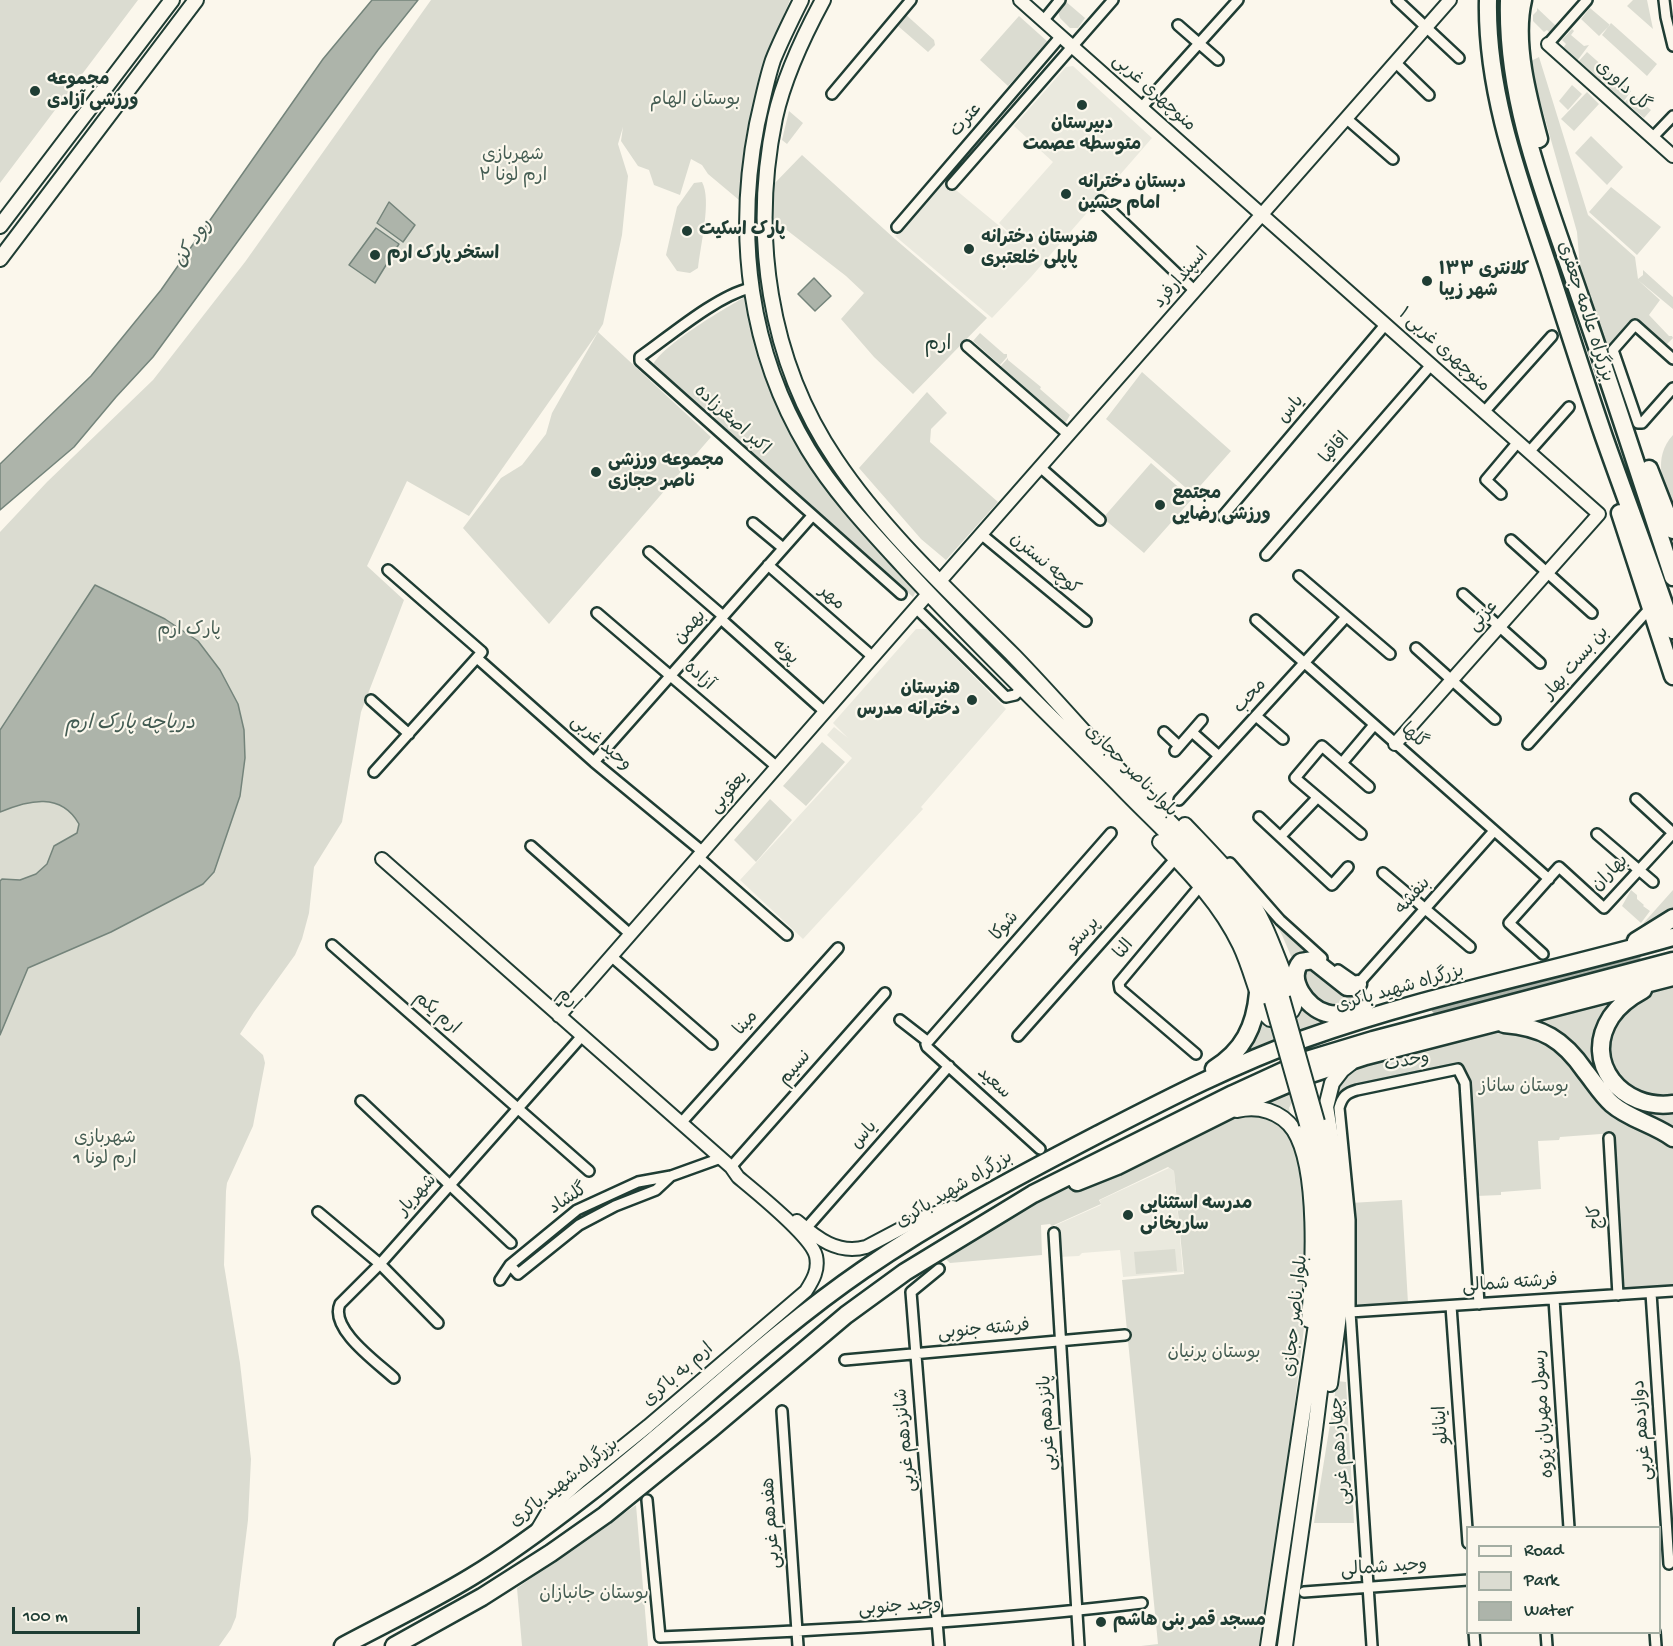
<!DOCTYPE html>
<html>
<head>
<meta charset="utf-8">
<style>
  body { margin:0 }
  #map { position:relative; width:1673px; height:1646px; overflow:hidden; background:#fbf7ec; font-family:"Gochi Hand",sans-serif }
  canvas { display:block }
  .legend { position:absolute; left:1466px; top:1526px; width:195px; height:108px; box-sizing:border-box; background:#fbf7ec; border:2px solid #a3ada2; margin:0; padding:8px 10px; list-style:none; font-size:18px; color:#1f3d34 }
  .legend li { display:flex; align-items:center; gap:12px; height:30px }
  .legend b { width:30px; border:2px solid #a3ada2 }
  .scale { position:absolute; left:12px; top:1607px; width:128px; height:27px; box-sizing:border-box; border:3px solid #1f3d34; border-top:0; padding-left:8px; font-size:18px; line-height:21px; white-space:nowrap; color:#1f3d34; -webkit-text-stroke:4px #fbf7ec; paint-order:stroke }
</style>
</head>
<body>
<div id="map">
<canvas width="1673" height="1646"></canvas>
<ul class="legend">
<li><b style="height:8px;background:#fbf7ec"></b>Road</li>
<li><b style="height:16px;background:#dbdcd1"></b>Park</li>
<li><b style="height:16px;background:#adb4aa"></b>Water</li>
</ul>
<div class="scale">100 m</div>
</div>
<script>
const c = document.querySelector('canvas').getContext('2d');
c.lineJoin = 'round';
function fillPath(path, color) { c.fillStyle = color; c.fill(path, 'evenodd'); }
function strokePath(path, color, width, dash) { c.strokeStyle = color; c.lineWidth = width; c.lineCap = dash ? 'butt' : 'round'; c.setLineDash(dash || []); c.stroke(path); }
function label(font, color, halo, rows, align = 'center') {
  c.font = font + ' "Gochi Hand","Playpen Sans Arabic",sans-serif'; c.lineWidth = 4.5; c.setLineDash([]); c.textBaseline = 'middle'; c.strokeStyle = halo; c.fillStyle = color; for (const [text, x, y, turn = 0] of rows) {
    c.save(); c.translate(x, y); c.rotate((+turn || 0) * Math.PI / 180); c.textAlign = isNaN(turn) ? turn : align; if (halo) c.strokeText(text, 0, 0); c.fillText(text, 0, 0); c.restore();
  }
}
fillPath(new Path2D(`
  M1073 66 1152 138 1031 277 992 318 895 236 945 181 1026 248 999 223 1053 162 1014 126 1066 67Z
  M916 629H927L1006 709 921 807 923 809 803 939 740 880 852 758 827 735 834 727 848 738 833 723Z
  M1169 1168 1174 1171 1183 1272 1123 1277 1120 1250 1082 1253 1079 1256 1058 1257 1056 1225 1101 1205 1100 1200Z`), '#eae9de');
fillPath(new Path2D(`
  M0 0H138L0 183Z
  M431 0H790C774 38 759 77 750 117 743 144 742 172 739 200L708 174 702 165 691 159 680 195 654 185 649 170 638 166 621 141 623 127 618 144 628 176 622 235 603 324 598 332 711 437 549 624 463 528 501 478 522 465 546 434 552 413 598 332 469 516 407 481 367 566 404 600 361 712 342 822 314 867 309 913 302 939 295 955 254 1012 240 1034 263 1055 265 1063 253 1126 227 1183 226 1191 224 1265 240 1363 251 1459 248 1520 236 1617 231 1629 219 1646H0V532L47 482 153 380 245 262Z
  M1064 0 1085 18 1078 28H1070L1060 18 1058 11 1065 3Z
  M1633 0H1647L1653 29 1627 6Z
  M1537 8 1555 25 1556 27 1550 33 1547 30 1544 32 1533 21V15L1537 11Z
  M1590 8 1610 25 1599 36 1581 19Z
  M904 13 934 40 935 45 928 52 898 26 904 18Z
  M1019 16 1048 42 1008 86 980 60Z
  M1611 23 1657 64 1647 76 1602 35Z
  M1572 29 1574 31 1571 35 1584 46 1589 45 1577 61 1563 48 1566 44 1562 40Z
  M1587 52 1631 91 1624 101 1579 61Z
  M1539 57 1588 215 1635 257 1638 279 1643 275V270L1673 297V309L1638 280 1660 300 1649 315 1669 336H1672L1673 338 1664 347 1634 320 1605 354 1581 280 1577 232 1529 62Z
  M1572 85 1582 94 1568 110 1559 101Z
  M1587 92 1599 104 1574 131 1561 119Z
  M1632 94 1651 110 1644 118 1625 102Z
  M789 111 803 123 787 144 782 140Z
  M1591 136 1623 167 1607 185 1575 153Z
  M802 155 895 239 987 318 913 394 874 357 841 319 864 293 846 276 770 217 772 186Z
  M702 182C712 200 700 246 698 268L690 273 677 271 666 255 677 207 694 183Z
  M1611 187 1661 227 1637 255 1589 212Z
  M745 297 768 383 782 413 823 482 850 518 916 591 913 597 652 368C655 349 727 307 745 297Z
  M980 333 1004 354H1007V357L1000 365 973 341Z
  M1008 358V360L1041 387 1040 389 1070 415 1066 422 1062 421 1000 367Z
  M1142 372 1231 451 1193 494 1106 419Z
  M927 392 947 413 931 429 930 442 998 502 946 560 921 539 859 468Z
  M1673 435V510C1663 485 1652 458 1673 435Z
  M1151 463 1192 499 1144 553 1103 518Z
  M822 742 845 762 806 806 783 786Z
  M770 799 792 820 756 862 734 840Z
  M1631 890 1637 895V899L1644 905 1643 906 1650 911 1641 923 1622 906Z
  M1673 890V909C1658 923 1644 933 1624 940L1628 933 1640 927Z
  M1272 917 1312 954 1294 963 1282 935Z
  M1303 964 1339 985 1364 1007 1346 1011 1308 999 1301 965Z
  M1673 981V1100L1643 1099 1610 1069 1608 1028 1649 989Z
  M1639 989 1614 1006 1606 1077 1673 1107V1134L1629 1111 1584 1064 1521 1023Z
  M1302 1001 1343 1017 1296 1034 1291 1014Z
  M1258 1013 1272 1024 1280 1041 1232 1059Z
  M1491 1028 1550 1040 1598 1094 1673 1142V1287L1620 1291 1614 1133 1560 1137 1559 1140 1538 1141 1541 1189 1501 1192V1195L1476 1196 1470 1092 1465 1072 1347 1089 1337 1098 1339 1137C1327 1097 1328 1103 1348 1068Z
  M1292 1085 1295 1097 1289 1108 1293 1125 1251 1105Z
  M1262 1112 1292 1133 1307 1194 1305 1319 1290 1443 1260 1646H1141L1158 1644 1122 1280 1184 1274 1174 1171 1168 1167 1099 1200 1101 1204 1052 1226 1050 1224 1041 1225 1042 1255 950 1263 944 1257 1047 1197 1118 1169 1227 1115Z
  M1402 1200 1408 1303 1351 1305 1350 1203Z
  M1175 1249 1177 1271 1136 1274 1134 1252Z
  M1337 1381 1346 1382 1354 1523H1314Z
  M636 1505 648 1646H522L517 1588Z`), '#dbdcd1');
const water = new Path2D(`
  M372 0H418L378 50 153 357 116 397 74 447 0 510V464L91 376 161 290 323 59Z
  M389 202 415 225 403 242 377 223Z
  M376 228 399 244 375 283 349 265Z
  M814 278 831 296 815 311 798 294Z
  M95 585 165 619 198 641 220 670 238 704 244 730 245 758 240 796 214 872 203 884 111 932 28 968 0 1035V881L2 879 20 880 36 874 47 864 54 846 77 833 79 824C61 792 29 800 0 812V730Z`);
fillPath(water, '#adb4aa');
strokePath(water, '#74847b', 1.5);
strokePath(new Path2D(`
  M1438 1007 1633 957`), '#adb4aa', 15);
const minor = new Path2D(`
  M1397 0 1459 58
  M1664 0 1666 17 1673 46
  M1043 21 1060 0
  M1178 25 1218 60
  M1548 44 1587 0
  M1396 63 1429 95
  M832 94 911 0
  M1141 108 1238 0
  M1347 119 1393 159
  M1652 138 1673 116
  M952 184 1113 0
  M1101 201 1195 291
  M897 227 1061 36
  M750 288C715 297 670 336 640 357V361L901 594
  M967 346 1069 435
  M1673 359 1635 325 1613 350 1638 423H1642L1673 388
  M1484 412 1552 336
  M1529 452 1569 407
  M1040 467 1100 520
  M1501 494 1486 480 1518 442
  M1223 516 1385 325
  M753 523 783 548
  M981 534 1086 621
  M1511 540 1592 613
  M649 552 723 616
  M1266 555 1431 365
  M768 565 873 657
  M1299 576 1390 654
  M1463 594 1540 663
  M916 608 1006 697 1015 695 1021 689
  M597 613 777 767
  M721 619 825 712
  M1256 620 1549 879
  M1416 648 1495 719
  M477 658 594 762 703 852
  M371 700 409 734
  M1256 716 1283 739
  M1164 732 1179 746
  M1192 732 1219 756
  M1528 744 1651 607
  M1175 751 1202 720
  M594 762 812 516
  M1342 763 1374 725
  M374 772 482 652 388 570
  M1636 799 1673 833
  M1179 800 1346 617
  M1259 817 1332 885 1348 867
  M1361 834 1295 778 1322 746 1369 787
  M1597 834 1653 882
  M1281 836 1317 798
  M531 846 630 934
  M698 857 787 935
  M1230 863 1280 920 1322 958
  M1383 873 1470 947
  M332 945 589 1171
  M1543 954 1509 923 1559 867 1604 908 1673 833
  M611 956 712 1044
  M1338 970 1358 984 1494 831
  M900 1020 927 1041
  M1018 1036 1176 858
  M1196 1054 1120 989 1119 983 1201 885
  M361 1101 511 1243
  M681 1123 838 948
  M1609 1138 1618 1295
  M1040 1149 927 1047 926 1044 1111 833
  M731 1167 885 993
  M318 1212 380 1264 438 1323
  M802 1233 949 1066
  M1054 1233 1079 1646
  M510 1265 518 1274 579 1225 615 1206 656 1190 671 1176
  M939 1269 911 1292 939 1646
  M500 1280 510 1265 577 1210 638 1182 671 1176 721 1158
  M1651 1293 1669 1564
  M1554 1299 1569 1528
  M1451 1306 1468 1543
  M1350 1312 1673 1291
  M845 1360 1125 1335
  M394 1378C378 1363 329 1329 340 1304L380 1264 582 1036
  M782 1411 798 1646
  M647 1500 660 1637C821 1631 983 1622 1142 1603
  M1304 1592 1468 1580
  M1474 1632 1475 1646
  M1546 1632 1547 1646
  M1655 1632 1656 1646
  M1372 1646 1350 1312V1220L1339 1108C1342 1097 1346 1093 1357 1090L1458 1069 1465 1083 1479 1304`);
const tertiary = new Path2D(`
  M1020 0 1599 514 1395 744
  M1548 44 1673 156
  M940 581 1450 0
  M382 859 731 1167 738 1177C756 1192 811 1236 816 1256 819 1270 813 1280 806 1291L648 1426 580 1481 550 1508 537 1530
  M559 1016 928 594
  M797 1221C817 1238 838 1255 866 1247L919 1219 953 1207`);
const secondary = new Path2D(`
  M801 0C791 20 781 40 773 60 766 81 762 103 757 124 735 236 749 351 808 449 834 492 869 529 903 566 972 641 1046 711 1118 784 1156 824 1201 862 1231 908 1250 936 1263 969 1272 1001
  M823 0C803 37 784 77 775 118 751 234 768 360 836 460 885 533 952 594 1014 656 1049 692 1081 729 1115 766 1152 804 1190 841 1225 882 1251 918 1269 955 1282 998
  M0 226 172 0
  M0 259 196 0
  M1160 842C1191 874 1221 905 1240 945 1251 968 1256 993 1266 1015L1270 1019C1281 1018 1293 1016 1295 1003 1296 996 1292 992 1289 986 1275 953 1265 919 1244 890 1226 867 1205 846 1185 825
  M1237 1110C1258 1105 1281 1111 1294 1130 1319 1169 1313 1273 1309 1320
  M1330 1384 1340 1308 1343 1240 1338 1179 1326 1107 1332 1083 1342 1070 1351 1063
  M1268 1646 1322 1284 1321 1199 1316 1163 1307 1124
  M1285 1646C1296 1563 1309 1481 1319 1398 1324 1360 1330 1322 1332 1284 1335 1229 1329 1176 1317 1122`);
const trunk = new Path2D(`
  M1488 0C1486 93 1520 182 1549 269 1567 325 1585 382 1604 437 1627 502 1651 565 1673 630
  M1509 0C1506 104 1548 203 1581 300 1613 392 1643 485 1673 577
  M1523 0C1513 42 1528 98 1539 139
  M1649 469 1673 530
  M1620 513 1673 676
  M1636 941 1673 918
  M1358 984 1352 987H1347L1313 960 1301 962C1286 979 1307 1008 1326 1013 1338 1017 1352 1012 1364 1009
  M1643 990C1630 997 1619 1005 1611 1017 1581 1063 1623 1111 1673 1104
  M1504 1024C1542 1027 1563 1039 1585 1071 1594 1082 1601 1094 1612 1104 1629 1119 1654 1124 1673 1138
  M1214 1069C1243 1051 1255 1027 1258 993
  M1077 1182 1117 1166 1243 1103 1311 1074 1366 1056 1673 977
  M343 1646C386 1623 430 1602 471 1577 511 1553 548 1525 584 1497 679 1424 764 1338 863 1270 937 1219 1016 1177 1095 1136 1163 1101 1232 1065 1304 1039 1424 996 1550 972 1673 937
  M394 1646 482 1597 551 1553 605 1515 711 1429 846 1315 905 1272 1033 1194 1233 1094 1307 1060 1373 1040 1673 961`);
strokePath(minor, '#1f3d34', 14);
strokePath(tertiary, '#1f3d34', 16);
strokePath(secondary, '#1f3d34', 18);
strokePath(trunk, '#1f3d34', 21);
strokePath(minor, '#fbf7ec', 9);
strokePath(tertiary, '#fbf7ec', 12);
strokePath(secondary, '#fbf7ec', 14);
strokePath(trunk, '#fbf7ec', 16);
const secondaryBridge = new Path2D(`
  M1282 998 1317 1122
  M1272 1001 1307 1124`);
strokePath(secondaryBridge, '#1f3d34', 18, []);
strokePath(secondaryBridge, '#fbf7ec', 14);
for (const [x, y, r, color] of [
  [35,91,6,"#1f3d34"],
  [1082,105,6,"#1f3d34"],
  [1066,194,6,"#1f3d34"],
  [687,231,6,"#1f3d34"],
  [969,249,6,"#1f3d34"],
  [375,255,6,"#1f3d34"],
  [1427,281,6,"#1f3d34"],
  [596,472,6,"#1f3d34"],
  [1160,505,6,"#1f3d34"],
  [972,700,6,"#1f3d34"],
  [1128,1215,6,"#1f3d34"],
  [1101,1622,6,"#1f3d34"]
]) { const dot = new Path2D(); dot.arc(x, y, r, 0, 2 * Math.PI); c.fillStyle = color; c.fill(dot); strokePath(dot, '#fbf7ec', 2); }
label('bold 18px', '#1f3d34', '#fbf7ec', [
  ["مجموعه",47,81],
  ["ورزشی آزادی",47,102],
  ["دبیرستان",1082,125,"center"],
  ["متوسطه عصمت",1082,146,"center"],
  ["دبستان دخترانه",1078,184],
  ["امام حسین",1078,205],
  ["پارک اسکیت",699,231],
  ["هنرستان دخترانه",981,239],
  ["پاپلی خلعتبری",981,260],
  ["استخر پارک ارم",387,255],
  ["کلانتری ۱۳۳",1439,271],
  ["شهر زیبا",1439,292],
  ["مجموعه ورزشی",608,462],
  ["ناصر حجازی",608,483],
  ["مجتمع",1172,495],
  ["ورزشی رضایی",1172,516],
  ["هنرستان",960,690,"right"],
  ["دخترانه مدرس",960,711,"right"],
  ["مدرسه استثنایی",1140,1205],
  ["ساریخانی",1140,1226],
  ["مسجد قمر بنی هاشم",1113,1622]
], 'left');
label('18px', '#1f3d34', '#fbf7ec', [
  ["گل داوری",1622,87,42],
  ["منوچهری غربی",1153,94,42],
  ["عترت",967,121,-49],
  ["اسپندارفرد",1182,279,-49],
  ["بزرگراه علامه جعفری",1584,312,72],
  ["منوچهری غربی ۱",1443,351,42],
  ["یاس",1292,410,-50],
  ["اکبر اصغرزاده",731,421,42],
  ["اقاقیا",1336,449,-49],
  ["کوچه نسترن",1044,565,40],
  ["مهر",831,599,41],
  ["عزتی",1484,617,-48],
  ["بهمن",691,628,-49],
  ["پونه",784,653,42],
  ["بن بست بهار",1577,664,-49],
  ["آزاده",698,677,41],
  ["محب",1251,697,-48],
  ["گلها",1413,737,42],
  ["وحید غربی",600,744,41],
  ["بلوار ناصر حجازی",1130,772,45],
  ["یعقوبی",730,793,-49],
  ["بهاران",1611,874,-45],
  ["بنفشه",1414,897,-48],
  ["شوکا",1006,927,-49],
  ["پرستو",1084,936,-49],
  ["النا",1125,950,-50],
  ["بزرگراه شهید باکری",1400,990,-16],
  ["ارم",568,1000,41],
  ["ارم یکم",436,1014,41],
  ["مینا",747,1024,-48],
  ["وحدت",1407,1063,-11],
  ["نسیم",796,1069,-49],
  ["سعید",993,1084,42],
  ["یاس",865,1136,-49],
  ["بزرگراه شهید باکری",955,1191,-31],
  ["شهریار",418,1196,-48],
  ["گلشاد",569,1200,-33],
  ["کاج",1597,1217,-93],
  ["فرشته شمالی",1510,1285,-4],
  ["بلوار ناصر حجازی",1297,1316,-84],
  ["فرشته جنوبی",984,1331,-5],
  ["ارم به باکری",679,1376,-41],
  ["رسول مهربان پژوه",1545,1414,-94],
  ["پانزدهم غربی",1049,1423,-93],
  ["اینانلو",1443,1425,-94],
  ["دوازدهم غربی",1644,1430,-94],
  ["شانزدهم غربی",907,1440,-95],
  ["چهاردهم غربی",1342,1451,-94],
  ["بزرگراه شهید باکری",565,1484,-38],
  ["هفدهم غربی",773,1523,-94],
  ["وحید شمالی",1384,1569,-4],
  ["وحید جنوبی",900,1608,-4]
]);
label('18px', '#455d53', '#fbf7ec', [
  ["بوستان الهام",695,101],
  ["شهربازی",513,156],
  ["ارم لونا ۲",513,177],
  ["پارک ارم",189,631],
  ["بوستان ساناز",1524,1088],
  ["شهربازی",105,1139],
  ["ارم لونا 1",105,1160],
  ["بوستان پرنیان",1214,1354],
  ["بوستان جانبازان",594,1595]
]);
label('italic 20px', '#425b52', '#fbf7ec', [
  ["رود کن",194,244,-55],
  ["دریاچه پارک ارم",130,725]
]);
label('20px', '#1f3d34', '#fbf7ec', [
  ["ارم",938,346]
]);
</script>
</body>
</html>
